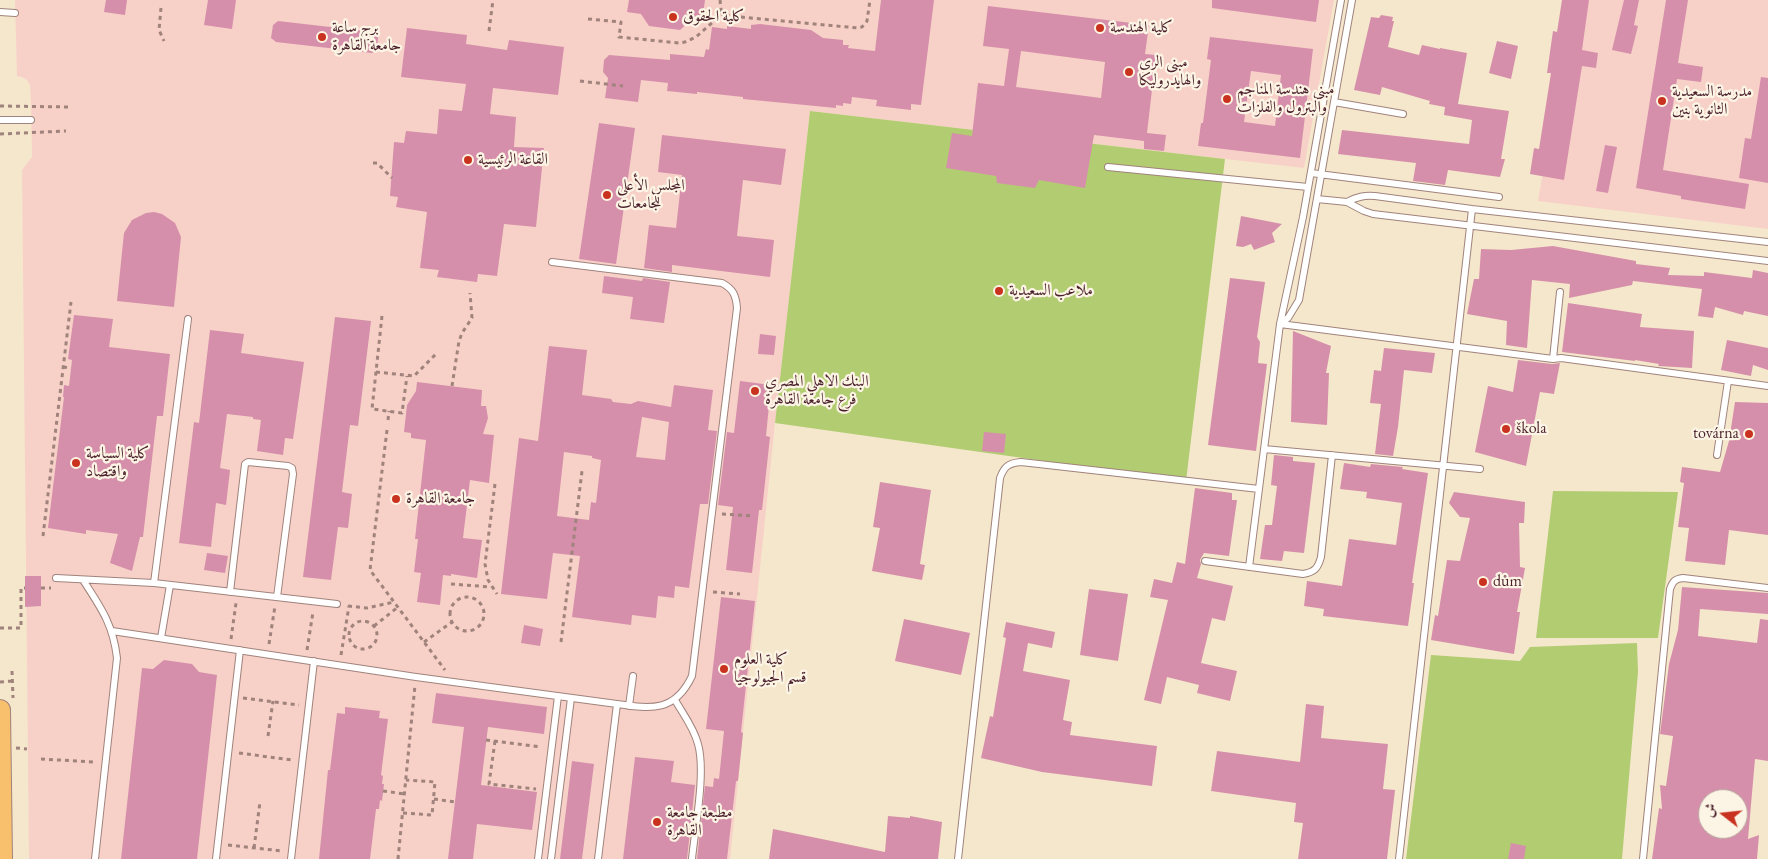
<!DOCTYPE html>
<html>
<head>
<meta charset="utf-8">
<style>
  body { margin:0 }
  #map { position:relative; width:1768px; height:859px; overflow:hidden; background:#f5e7cc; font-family:"EB Garamond",Amiri,serif }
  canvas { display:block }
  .north { position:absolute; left:1698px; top:789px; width:50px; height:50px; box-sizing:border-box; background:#fcf5e5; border:1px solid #b59f9b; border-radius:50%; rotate:286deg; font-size:14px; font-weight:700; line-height:20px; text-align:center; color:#4a1f2b }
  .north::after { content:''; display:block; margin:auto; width:18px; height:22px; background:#c8321e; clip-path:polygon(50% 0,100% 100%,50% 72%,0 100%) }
</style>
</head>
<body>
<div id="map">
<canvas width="1768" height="859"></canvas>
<div class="north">ش</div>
</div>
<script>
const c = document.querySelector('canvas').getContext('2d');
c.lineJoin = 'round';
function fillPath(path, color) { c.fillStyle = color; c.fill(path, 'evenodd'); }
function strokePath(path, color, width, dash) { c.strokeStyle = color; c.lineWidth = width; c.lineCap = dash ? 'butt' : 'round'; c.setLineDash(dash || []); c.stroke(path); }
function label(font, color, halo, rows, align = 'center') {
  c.font = font + ' "EB Garamond",Amiri,serif'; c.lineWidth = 4.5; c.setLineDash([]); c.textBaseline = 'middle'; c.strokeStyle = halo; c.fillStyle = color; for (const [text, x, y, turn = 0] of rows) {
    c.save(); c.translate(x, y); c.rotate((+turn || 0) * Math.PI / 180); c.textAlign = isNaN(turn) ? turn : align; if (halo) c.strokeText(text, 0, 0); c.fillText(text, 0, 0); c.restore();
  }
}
fillPath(new Path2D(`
  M15 0H1334L1304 168 810 111 775 423 730 859H29L22 170 32 157 31 102 30 85 27 80 22 77 17 76Z
  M1573 0H1768V229L1538 201Z`), '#f7d1c8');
fillPath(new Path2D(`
  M810 111 1225 159 1186 481 775 423Z
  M1553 491 1678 492 1658 638H1536Z
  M1637 643 1638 672 1622 859H1406L1431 655 1520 661 1530 647Z`), '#b2cc72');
fillPath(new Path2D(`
  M106 0H127L125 15 104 12Z
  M208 0H236L232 29 204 25Z
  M629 0H705L702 22 691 20 680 30 649 26 641 14 627 12Z
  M881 0H934L921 105 911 104V110L876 106 877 100 852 97 851 104 843 103V106L836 105V108L743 99V97L697 92V94L667 91 668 83 641 80 638 102 605 98 608 78 603 72 604 60 609 55 670 60V54L704 57 706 49 709 50 712 27 727 29V26L751 29V25L760 24 811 30 823 38 843 40V45H849L848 48 875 51Z
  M1212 0H1319L1316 22 1212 8Z
  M1562 0H1589L1582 50 1598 53 1596 68 1582 66 1564 180 1530 174 1534 148 1539 149 1551 73H1547L1553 31 1557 32Z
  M1624 0H1639L1634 25 1638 26 1631 54 1612 50Z
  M1666 0H1688L1678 63 1703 67 1701 82 1677 79 1663 170 1749 184 1745 209 1681 199V196L1636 188Z
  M988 6 1149 25 1145 54 1156 55 1147 133 1166 135 1164 151 1144 149V141L1094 135 1085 188 1039 180 1035 188 997 183 996 176 946 168 952 133 972 136 978 83 1004 86 1009 49 983 46ZM1021 51 1105 62 1101 98 1016 87Z
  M1381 15 1393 17 1392 21H1394L1388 47 1419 55 1422 45 1440 49V48L1467 53 1458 104 1509 111 1501 159H1505L1500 177 1448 170 1445 185 1413 181 1416 163 1338 154 1342 130 1469 144 1472 120 1444 115 1445 107 1429 104 1430 101 1382 87 1380 95 1354 90 1371 17 1379 18Z
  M278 21 374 32 378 38 377 50 372 53 276 42 271 38 273 25Z
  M407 28 467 35 466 44 507 50 509 40 564 47 558 95 493 88 490 114 516 117 514 147 544 148 536 227 504 224 497 276 478 274 477 282 437 277 439 270 420 268 427 212 396 207 398 197 390 196 394 142 404 143 406 131 437 134 439 109 462 111 466 84 401 77Z
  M1210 37 1313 49 1300 158 1198 146 1201 123H1203L1211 60 1207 59ZM1251 71 1281 75 1275 126 1244 122Z
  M1497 41 1518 46 1511 79 1489 73Z
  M1761 77 1768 78V183L1739 178 1745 138 1751 139Z
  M599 123 635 128 616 264 579 259Z
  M662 135 786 149 781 185 743 180 737 236 774 240 770 277 672 265V272L644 268 649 225 676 228 682 175 658 172Z
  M1605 145 1617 147 1608 193 1596 191Z
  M154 212 162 214 175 223 181 237 174 307 117 301 124 233 132 220 146 213Z
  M1241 216 1282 224 1272 233 1275 242 1254 250 1251 244 1243 247 1236 246Z
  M1553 246 1636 261V264L1670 268 1668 275 1704 276V272L1752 278 1753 270 1768 273V316L1744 311 1743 315 1715 307 1713 318 1698 316 1702 289 1633 281 1632 285 1569 298 1570 284 1532 280 1527 348 1506 345 1507 321 1467 314 1474 279H1479L1481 249 1511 250Z
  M604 276 642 281 643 278 670 282 664 323 630 319 633 297 602 293Z
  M1230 278 1265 282 1257 337 1260 342 1258 363 1267 364 1256 451 1208 445Z
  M1568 303 1642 314 1640 327 1694 331 1692 368 1658 366 1659 364 1635 360V361L1562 352Z
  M74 315 113 319 109 347 170 354 163 416H157L143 537H140L132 571 110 563 118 534 86 530V534L48 528 64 397H63L64 385 69 386 72 360 68 359Z
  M335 317 371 321 358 426 350 425 342 492 352 494 348 528 338 527 331 580 303 577Z
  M210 330 244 334 241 353 304 362 293 439 285 438 283 455 257 451 261 420 253 419V417L227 414 220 468 230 470 226 505 216 503 211 547 179 543 194 422 199 423Z
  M1293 331 1331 346 1326 373H1329L1327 425 1291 422Z
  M760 334 776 336 774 355 758 354Z
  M1727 340 1768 348V370L1753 365 1751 376 1721 370Z
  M549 346 587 350 582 395 611 399 613 402 631 404 638 401 671 407 674 385 713 390 708 430 717 431 708 504H700L689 588 675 586 674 598 658 596 656 618 632 615 631 625 572 617 580 556 553 553 547 599 501 594 519 438 538 441ZM642 417 669 422 665 460 636 457ZM564 452 592 456V458L601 460 596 503 591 502 589 520 557 516Z
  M1384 348 1435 353 1432 373 1404 370 1398 427 1393 456 1375 454 1381 404 1370 403 1374 370 1381 371Z
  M1518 360 1552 364 1560 363 1554 394 1540 392 1526 466 1475 452 1488 386 1513 392Z
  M740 381 771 385 766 436 770 437 762 510H759L752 573 726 570 733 507 718 505 727 432 734 433Z
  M417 382 482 390 481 406H486L488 418 483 434 494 435 489 483 470 480 463 538 482 540 477 578 451 574V576L443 575 440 605 417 602 421 573 414 572 418 539H415L426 440 411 438V433L404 432 407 405 416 391Z
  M1735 402 1768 403V535L1729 530 1725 565 1685 561 1689 528 1678 527 1684 483 1680 482 1682 467 1720 472 1729 441Z
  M984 432 1006 434 1004 453 982 451Z
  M1274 455 1293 457V461L1315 463 1304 553 1284 551 1282 561 1260 559 1265 525H1272L1277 486 1271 485Z
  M1344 463 1370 467 1371 464 1403 467 1402 469 1428 473 1412 583H1414L1408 626 1323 616 1324 609 1304 606 1307 581 1342 586 1349 539 1396 545 1402 503 1366 498 1367 492 1340 489Z
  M880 482 931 490 920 564 925 565 922 580 872 571 880 528 873 527Z
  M1195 488 1232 493V500H1237L1229 556 1204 553 1200 560 1201 564 1197 578 1233 586 1225 621 1212 618 1201 663 1237 671 1230 701 1197 693 1199 685 1167 677 1161 704 1144 700 1168 600 1150 597 1154 579 1172 583 1177 562 1185 564Z
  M1454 492 1525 502 1524 523H1519L1520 567 1525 568 1517 612H1520L1514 654 1431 640 1435 615 1438 616 1447 560 1460 561 1470 518 1460 517 1449 503Z
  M207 553 228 556 225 573 204 570Z
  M25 576H41V606L25 607Z
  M1682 587 1768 593V614L1700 609 1698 636 1757 643 1760 619 1768 620V761L1755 759 1748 839 1759 835 1757 859H1652L1659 808 1662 809 1660 785 1666 786 1673 736 1660 734 1669 664 1678 630ZM1708 799H1738V829H1708Z
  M1089 589 1128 594 1118 661 1080 655Z
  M721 597 755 601 741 732 743 733 738 781H736L727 859H697L705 786 713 787 714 778 719 779 724 731 706 729Z
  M904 619 970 633 961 675 895 661Z
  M1006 622 1055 632 1052 648 1028 643 1023 671 1070 680 1063 720 1072 722 1070 735 1157 746 1152 786 1042 772 981 758 990 716 993 717 1006 638 1003 637Z
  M524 625 543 629 540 646 521 643Z
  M164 660 192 664 199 672 217 675 197 859H121L142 668 153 669Z
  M436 693 547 707 544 734 488 727 481 785 537 792 532 830 477 824 473 859H448L464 727 432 723Z
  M1306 704 1324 706 1321 738 1388 744 1383 789 1395 790 1387 859H1298L1303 823 1294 822 1296 803 1211 791 1217 751 1300 762Z
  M345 707 380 711 379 718 388 719 381 775 383 776 382 784H384L382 801 380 800 379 809H376L370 859H319L328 770H330L337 713 345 714Z
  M635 757 674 761 671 782 695 785 687 859H623Z
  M572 761 594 764 582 859H560Z
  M888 816 910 818V816L942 822 938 859H769L773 829 885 852Z
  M1511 843 1526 846 1524 859H1508Z`), '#d68faa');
const service = new Path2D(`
  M0 12 15 13
  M1334 102 1403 114
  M0 120H31
  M1108 167 1308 187
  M1311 173 1499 197
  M1317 199 1347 202 1364 211 1373 214 1768 261
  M1347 202C1357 197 1364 195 1375 196L1472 209 1768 242
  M1280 324 1553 359 1561 358 1768 386
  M1280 324 1288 318 1299 300 1352 0
  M1553 359 1560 292
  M1264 449 1480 469
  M1717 455 1728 381
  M1205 561 1303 574C1315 572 1318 568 1321 557L1332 455
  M1249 567 1280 324 1303 217 1341 0
  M56 578 154 583 337 604
  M83 580C101 608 113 624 117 658L95 859
  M154 583 188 319
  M230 592 245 464 248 462 288 466 292 468 293 474 277 597
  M112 631 416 677 617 704C652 709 675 712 692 676L737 308C736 295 733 289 722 283L552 262
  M161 638 170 585
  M675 700C683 714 694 728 698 744 706 772 695 828 692 859
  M629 706 633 676
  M216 859 240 650
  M291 859 314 661
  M538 859 558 696
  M551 859 571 698
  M598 859 617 704
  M958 859 1000 478C1004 467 1008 463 1021 462L1259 489
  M1399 859 1472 209
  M1643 859 1670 589C1673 581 1675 579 1683 578L1768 588`);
const primary = new Path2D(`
  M0 710 2 859`);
strokePath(service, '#a0837c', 8);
strokePath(primary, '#a0837c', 22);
strokePath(new Path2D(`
  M720 0 721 10 729 16 858 28 862 27 867 21 870 0
  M161 8 159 30 164 41
  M588 19 621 22 619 37 679 43 685 42 696 37 723 13
  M489 31 493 0
  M580 81 623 86
  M0 106 70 107
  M0 134 66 131
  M373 163H377L392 178
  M382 316 372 409 402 413 407 376
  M63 367 71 368
  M376 372 414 376 436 354
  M452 386 459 341 462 333 472 318 470 293
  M388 420 389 411
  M387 430 370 570 445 670
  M495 484 485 564 488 580 497 594
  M722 514 753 516
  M43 536 71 302
  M451 584 491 587
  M41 588H51
  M713 592 740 594
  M450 614a17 17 0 1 1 34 0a17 17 0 1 1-34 0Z
  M348 606 367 608 394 602
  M349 635a14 14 0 1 1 28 0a14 14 0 1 1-28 0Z
  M374 626 398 607
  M0 628H21V588H25
  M231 639 236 603
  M424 642 452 622
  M561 642 582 471
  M269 644 275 606
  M307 650 313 612
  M341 655 349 606
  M12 671 13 698
  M0 682 12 681
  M243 698 299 705
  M268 736 273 701
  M486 740 541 747
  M495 741 489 784 536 789
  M16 748 27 749
  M239 753 292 760
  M41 759 95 762
  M383 791 405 794
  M434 799 455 802
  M403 813 432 815 435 782 406 780
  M228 845 282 851
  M254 848 260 802
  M398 859 415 685`), '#a0837c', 3, [4, 4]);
strokePath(service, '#fff', 6);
strokePath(primary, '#f8bf6c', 20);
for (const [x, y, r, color] of [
  [673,17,5,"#c8321e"],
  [1100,28,5,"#c8321e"],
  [322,37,5,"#c8321e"],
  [1129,72,5,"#c8321e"],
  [1227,99,5,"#c8321e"],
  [1662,101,5,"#c8321e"],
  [468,160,5,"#c8321e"],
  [607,195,5,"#c8321e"],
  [999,291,5,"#c8321e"],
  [755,391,5,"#c8321e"],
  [1506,429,5,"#c8321e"],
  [1749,434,5,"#c8321e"],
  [76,463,5,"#c8321e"],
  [396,499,5,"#c8321e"],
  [1483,582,5,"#c8321e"],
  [724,669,5,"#c8321e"],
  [657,822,5,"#c8321e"]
]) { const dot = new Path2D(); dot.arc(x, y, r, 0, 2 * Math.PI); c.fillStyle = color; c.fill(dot); strokePath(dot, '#fcf5e5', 2); }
label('16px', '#4a1f2b', '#fcf5e5', [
  ["كلية الحقوق",683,17],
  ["برج ساعة",332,28],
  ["جامعة القاهرة",332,46],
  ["كلية الهندسة",1110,28],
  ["مبنى الرى",1139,63],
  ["والهايدروليكا",1139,81],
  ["مبنى هندسة المناجم",1237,90],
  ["والبترول والفلزات",1237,108],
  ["مدرسة السعيدية",1672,92],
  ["الثانوية بنين",1672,110],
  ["القاعة الرئيسية",478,160],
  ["المجلس الأعلى",617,186],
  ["للجامعات",617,204],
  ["ملاعب السعيدية",1009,291],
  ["البنك الاهلي المصري",765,382],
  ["فرع جامعة القاهرة",765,400],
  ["škola",1516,429],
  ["továrna",1739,434,"right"],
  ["كلية السياسة",86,454],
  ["واقتصاد",86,472],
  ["جامعة القاهرة",406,499],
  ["dům",1493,582],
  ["كلية العلوم",734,660],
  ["قسم الجيولوجيا",734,678],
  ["مطبعة جامعة",667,813],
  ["القاهرة",667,831]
], 'left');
</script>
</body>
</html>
